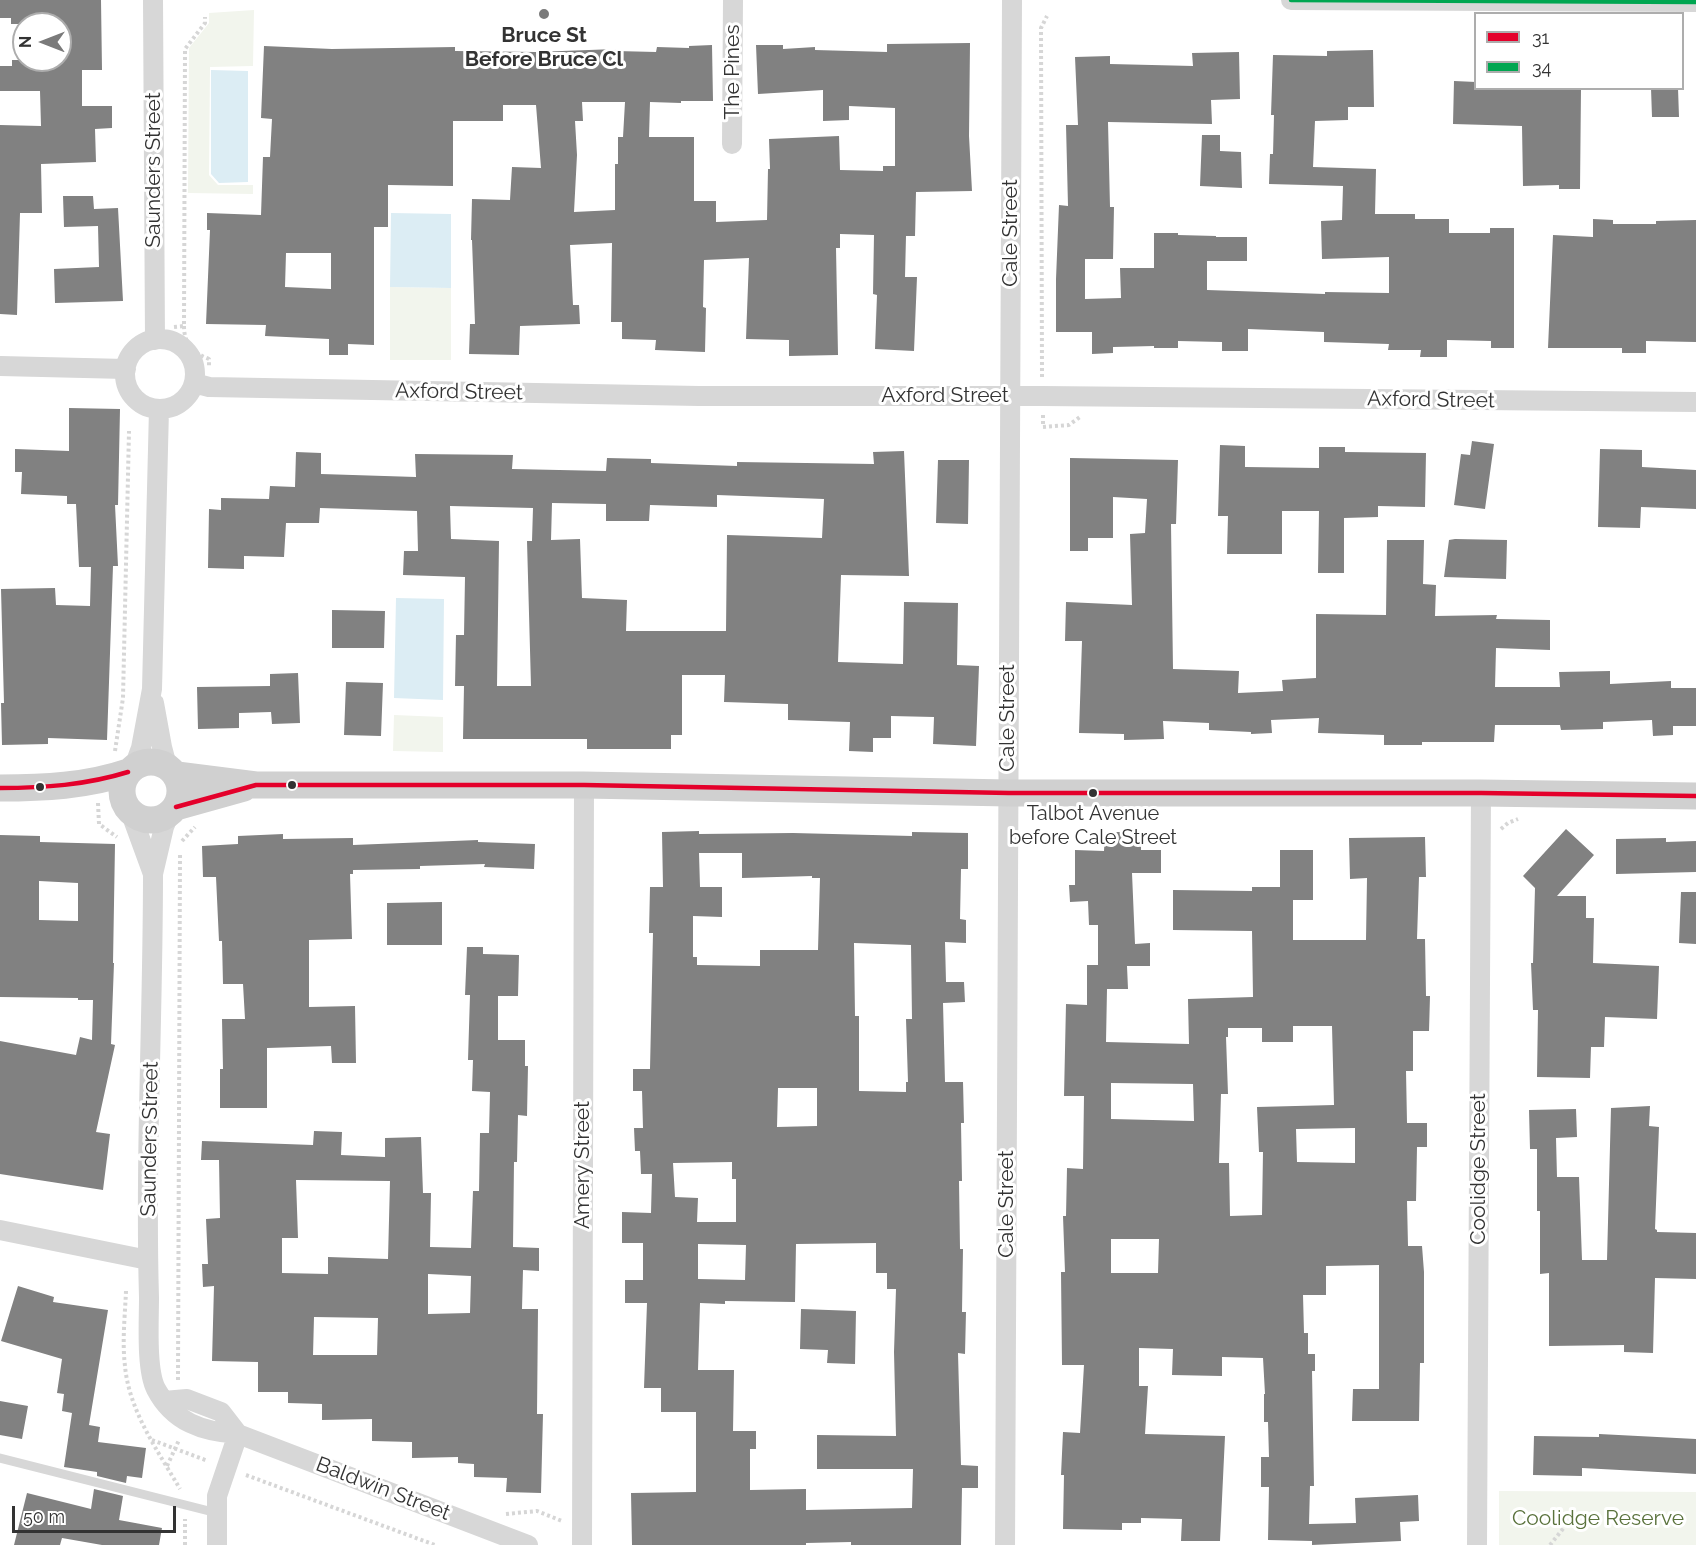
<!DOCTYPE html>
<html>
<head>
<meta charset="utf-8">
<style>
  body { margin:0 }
  #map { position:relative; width:1696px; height:1545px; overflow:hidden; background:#fff; font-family:Raleway,sans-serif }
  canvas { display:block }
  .legend { position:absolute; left:1474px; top:12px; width:210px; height:78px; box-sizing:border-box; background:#fff; border:2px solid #adadad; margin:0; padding:8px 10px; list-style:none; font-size:18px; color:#333 }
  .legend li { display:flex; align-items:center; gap:12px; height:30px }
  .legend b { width:30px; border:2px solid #adadad }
  .north { position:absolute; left:12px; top:12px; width:60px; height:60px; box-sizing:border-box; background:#fff; border:2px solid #adadad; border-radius:50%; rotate:270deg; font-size:16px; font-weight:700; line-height:24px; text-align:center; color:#333 }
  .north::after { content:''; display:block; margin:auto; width:21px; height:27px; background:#7a7a7a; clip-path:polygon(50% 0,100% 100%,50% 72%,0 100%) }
  .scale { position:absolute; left:12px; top:1506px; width:164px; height:27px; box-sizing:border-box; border:3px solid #333; border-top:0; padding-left:8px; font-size:18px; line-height:21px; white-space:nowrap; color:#333; -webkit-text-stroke:4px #fff; paint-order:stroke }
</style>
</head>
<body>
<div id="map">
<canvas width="1696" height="1545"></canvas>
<ul class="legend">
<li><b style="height:8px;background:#e4002b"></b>31</li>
<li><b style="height:8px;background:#00a651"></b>34</li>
</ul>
<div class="north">N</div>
<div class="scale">50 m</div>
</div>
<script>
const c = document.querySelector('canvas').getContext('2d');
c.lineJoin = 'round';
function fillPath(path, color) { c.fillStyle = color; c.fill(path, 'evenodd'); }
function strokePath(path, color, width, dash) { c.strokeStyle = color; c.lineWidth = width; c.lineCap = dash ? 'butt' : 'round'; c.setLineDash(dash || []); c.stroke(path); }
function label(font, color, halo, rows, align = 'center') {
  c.font = font + ' Raleway,sans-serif'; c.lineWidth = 6; c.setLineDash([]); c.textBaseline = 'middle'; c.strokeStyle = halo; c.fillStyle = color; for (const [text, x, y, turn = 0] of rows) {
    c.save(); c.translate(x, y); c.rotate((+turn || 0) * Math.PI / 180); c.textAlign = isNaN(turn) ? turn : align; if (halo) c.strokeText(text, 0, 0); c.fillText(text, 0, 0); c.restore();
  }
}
fillPath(new Path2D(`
  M254 10 253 66 210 67 209 175 218 185H253V194L188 193 189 48 209 23V13Z
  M390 287 451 288V360H390Z
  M394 715 443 717V752L393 751Z
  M1499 1491 1696 1492V1545H1499Z`), '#f2f5ed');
fillPath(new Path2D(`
  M211 70 248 71V182L219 183 211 174Z
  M391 213 451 214V288L390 287Z
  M396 598 444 599 443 700 394 698Z`), '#dcedf4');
fillPath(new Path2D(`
  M0 0H101L102 70H82V106H112V128L95 129 96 162 41 164 42 213H20L17 315 0 314V125L41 126 40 91H0V66H12V60H60V24H11V18H0Z
  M970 43 969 136 972 191 916 192 915 236H906L905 277H917L914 351 875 349 877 295 873 294 874 235 840 234V248H836L838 355 789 356V340L746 339 749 258 704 260 703 307 706 308 705 352 655 350 656 340 622 339V322H611L612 243 570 245 573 305H579L580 324 520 326 519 355 469 354 470 324H475L472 240H471L472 199 510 200 512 167 541 168 536 105H503V121H453V186L388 185V227H374V345L348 344V355H329V339L265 336 266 325 206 324 210 230H207V213L261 215 263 157H270L272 119 261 118 264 46 332 49 455 47V51L535 52 616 49V51L656 52 657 47 689 48V46L712 45 713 101H681V103L650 102 649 137H694V201H716V222L767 220 768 169H770L769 139 839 136 840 170 883 171V166H895V108L849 106V120L823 121V90L758 94 756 45H783V49L815 47V50L887 52V44ZM582 102H625L623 137H618V164H615V210L574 212 577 155 575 121H583ZM286 253H331V289L285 287Z
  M1373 50 1374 107H1348V120L1315 121 1313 167 1376 169 1375 214H1415V219H1449V233H1490V228H1514V348H1491V341L1447 340V357H1420L1421 350H1388L1389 344 1324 342V332L1248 329V351H1222V342L1178 341V348H1154V346L1113 347V353L1092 354V332H1056V279L1059 205 1068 206 1066 125H1078L1075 57 1110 56V64L1193 66 1192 53 1239 52 1240 99 1211 100 1212 124 1108 122 1110 207H1114L1113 259H1085V299L1121 298 1120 268H1154V233H1178V235L1216 236V237H1247V261H1207V290L1325 294V292L1389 293V257L1322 259 1321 221 1342 220 1343 186 1269 184 1270 154H1273L1274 115H1271L1273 55 1327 56V51Z
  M1454 81 1476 82V88H1581L1580 189H1559V185L1523 186 1522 126 1453 124Z
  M1651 88H1678L1679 117H1652Z
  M1202 135H1220V151L1241 152 1242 188 1200 186Z
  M63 196H93L94 209 118 208 123 301 55 303 54 269 99 267 98 226 64 227Z
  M1593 219 1613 220V224H1656V221L1696 220V342L1646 341V353H1622V348H1548L1553 235 1593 237Z
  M69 408 120 409 118 505H115L118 566H113L107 740 48 738V744L2 745 1 703H4L1 589 55 588 56 605 90 606 91 567H79L76 504H67V496L21 494 22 472H15V449L69 451Z
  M1472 441 1494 444 1485 509 1454 505 1461 454 1470 455Z
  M1220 445 1245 446V467L1319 468V447H1345V452L1426 453 1425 507 1378 506V517L1344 518V573H1318L1319 511H1282V554H1227L1228 516H1218Z
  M1600 449 1642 450V467L1696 470V509L1641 507 1640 528 1598 527Z
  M904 451 909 576 841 575 838 662 903 664 904 602 958 603 957 665 979 666 976 746 933 744 934 717 891 716V738H873V752L849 751 850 722 788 720V704L724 702 725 675H682V735H671V749H587V739H463L464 686H455L456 635H464L465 577 403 575 404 551H418L417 511 320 508 319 523H286L284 557 244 556V569L208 568 209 509 221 510V498L269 499 270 486 295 487 296 452 321 453V474L416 477 415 454 513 455 512 469 606 471 607 458 651 459V463L737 466V462L874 464 873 452ZM717 495 824 499 822 538 727 535 726 631H626L627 600 582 598 580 539 551 540 552 503 606 504V521H649L650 505 717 507ZM450 506 533 508 532 541H527L531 686H497L499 541 451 539Z
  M1070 458 1178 460 1176 524H1171L1173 669 1239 671 1238 693 1283 691 1282 680 1316 678V614L1386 615 1387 540H1424L1423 584 1436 585 1435 616 1497 615 1496 619 1550 620V650L1496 648 1495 687H1560L1559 672 1610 671V684L1671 681V688H1696V726H1673V735L1653 736 1652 720 1603 722V729L1561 730 1560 725H1495L1494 742H1422V745H1384V735L1318 733 1319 718 1271 720 1272 733 1251 734V732L1209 730V723L1163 721 1164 739 1124 740V734L1079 733 1082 641H1065L1066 602 1132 605 1130 534 1145 533 1147 499 1113 497V538H1088V551H1070Z
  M938 460H969L968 524 936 523Z
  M1455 539 1507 540 1506 579 1444 577 1449 540Z
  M332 610 385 611 384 648H332Z
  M298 673 300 723 272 724 271 712 239 713V728L198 729 197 687 270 686V674Z
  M346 682 383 683 381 736 344 735Z
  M1566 829 1594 855 1557 896H1586V918H1594L1593 963 1659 966 1657 1019 1605 1017 1604 1047H1591L1590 1078 1537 1077 1538 1010H1533L1531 963H1533L1535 888 1523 876Z
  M699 831V834L793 833 912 836V832L968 833V869H961L960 919 966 920V943L945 942 946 982H964L965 1002 943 1003 945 1082H963L964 1123H961L962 1181H959L960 1249H963L962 1312H966L965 1354 958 1353 961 1465 978 1466V1488H962L961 1545H851V1542L806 1543V1545H632L631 1493 696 1492V1412H661V1388H644L647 1303H625V1280H643V1243H622V1212L651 1213 652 1174H641L640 1151H635L634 1128H643L642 1091H633V1069H650L653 933H649L650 887H663L662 832ZM699 853H742V878L812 876V878H820L818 950H760V966L697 965V957H693V916L722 917V887H700ZM854 943 911 945 912 1019H906L908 1082H906V1092L859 1091V1016H855ZM778 1088H817V1126L777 1127ZM732 1162V1179H736V1222H697L698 1198 675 1197 673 1163ZM876 1243V1273H887V1289H896L894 1352 896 1436 817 1435V1469H913L912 1508 806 1510V1489L750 1490V1449H756V1431H733L734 1370H698L700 1303 725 1304V1301L795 1302 796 1244ZM698 1244 746 1245 745 1280 698 1279Z
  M1105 832H1141V850H1161V873H1132L1135 944 1150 943V966H1127L1128 989H1107L1106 1042 1189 1044 1188 999 1253 997 1252 931 1173 930V890L1252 891V887H1280V850H1313V900H1293V940H1366L1367 878 1350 879 1349 838 1425 837 1426 877H1419L1417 939H1425L1426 996H1430L1429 1031H1413V1071H1406L1407 1123H1427V1147H1417L1416 1201H1407L1408 1246H1422L1424 1272V1363H1420L1419 1421H1352L1353 1389H1379V1265L1326 1266V1295H1303L1304 1333H1308V1354H1315V1371H1312L1314 1486H1310L1309 1524 1356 1523 1355 1498 1418 1495 1419 1521 1400 1522 1401 1541 1312 1545V1541L1268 1540 1269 1487H1261V1457H1269L1268 1422H1264V1394H1265L1263 1358 1222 1357V1376L1172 1375 1173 1349 1139 1348V1386H1148L1145 1434 1225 1436 1220 1541H1181L1182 1519 1141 1518V1523H1122V1530L1063 1529 1064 1475H1061L1063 1432 1080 1433 1084 1365H1062L1061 1272H1065L1063 1216H1066L1067 1168 1083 1169 1084 1096H1064L1066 1004 1087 1005V965H1098V925H1089L1088 901 1070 902 1069 885H1075V850L1104 851ZM1293 1026H1332L1334 1105 1257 1107 1259 1152H1263L1262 1215 1230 1216 1229 1163H1219L1221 1094H1228L1226 1037H1228V1028H1262V1042H1293ZM1111 1083 1193 1084 1194 1121 1111 1119ZM1355 1128V1163L1297 1162 1296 1129ZM1111 1239H1159L1158 1273H1111Z
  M283 834V839L353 838V845L478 840V842L535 844 534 869 484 867 485 864 420 866V869L353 870V874H350L352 939 309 940V1007L355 1006 356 1063H332L331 1046 267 1048V1108H220V1069H223L222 1019H245L243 984H223L222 941H219L216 877H203L202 846 238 844V836Z
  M0 835 40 836V842L115 844 113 963H114L111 1044 115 1045 96 1132 110 1134 103 1190 0 1174V1041L76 1055 80 1037 92 1040 93 1000H78V998L0 997ZM39 881 78 883V921L39 920Z
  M1666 838V842L1696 841V872L1616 874V839Z
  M1681 892H1696V944L1679 943Z
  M442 902V945H387V903Z
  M467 947H483V954L519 955 518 996H498V1040H525V1066H528L527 1116 518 1115 517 1162H514L513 1247 539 1248V1271L523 1270 522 1309H538L537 1414H543L541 1493 506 1492 507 1478 474 1477V1464L458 1463V1457L412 1458V1442L372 1441V1419L322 1420V1404L288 1403V1392H258V1362L212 1361 214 1286 203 1287 202 1264H208L206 1219 220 1218 219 1160H201L202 1141 313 1145 314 1131 342 1132 341 1155 385 1157V1138L421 1137 423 1193H431L430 1247 471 1248 473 1191H479L480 1133H489L490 1092 472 1091 473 1060H468L470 995H465ZM296 1180 390 1181 388 1259 328 1257V1274L282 1273V1238H298ZM428 1274 471 1276 470 1313 428 1314ZM314 1317 378 1318 377 1355H313Z
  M1650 1106 1649 1126 1659 1127 1655 1229 1657 1230V1232L1696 1233V1279L1655 1278 1653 1353 1624 1352V1345L1549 1346V1273L1540 1274V1211H1537V1149H1530L1529 1110 1576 1109 1577 1137 1556 1138 1557 1177H1579L1582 1260H1607L1611 1108Z
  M18 1286 54 1297 53 1302 108 1310 89 1425 100 1427 98 1442 146 1448 142 1478 127 1476 126 1483 97 1476V1472L64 1467 72 1413 62 1411 64 1394 57 1393 62 1359 1 1341Z
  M801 1309 856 1311 855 1364 827 1363 828 1350 800 1349Z
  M0 1401 28 1406 22 1439 0 1435Z
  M1599 1434 1696 1439V1474L1582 1468V1476L1533 1475 1534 1436 1599 1437Z
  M94 1489 123 1496 119 1520 162 1528 159 1545H102L62 1538 60 1545H14L27 1493 91 1509Z`), '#818181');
strokePath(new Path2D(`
  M184 326C184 344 193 353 209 359V366
  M174 327 184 326 185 49 205 23V17
  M1042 377 1041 28 1047 16
  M1043 415V427L1069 425 1080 417
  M115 751 123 698 129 431
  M98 803 99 824 117 837
  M1501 829 1508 823 1518 819
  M182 841 195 827
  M126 1291C125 1315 122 1342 125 1366 129 1411 158 1451 180 1489
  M178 1380 180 853
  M152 1440 208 1461
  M167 1466 179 1440
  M246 1475 435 1545
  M506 1514 537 1511 562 1521
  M185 1545V1519
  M1550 1545 1566 1525`), '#d6d6d6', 4, [3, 3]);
strokePath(new Path2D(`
  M0 1458 217 1513`), '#d7d7d7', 9);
strokePath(new Path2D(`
  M153 0 155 340
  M1291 0 1696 2
  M732 144 733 0
  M125 374a35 35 0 1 1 70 0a35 35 0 1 1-70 0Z
  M0 366 126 369
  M194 383 209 387 699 396H1042L1696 402
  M154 703 162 747 167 766
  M134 767 141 748 152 689 159 409
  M130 811 153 874
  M169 815 164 827 153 874C153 1016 145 1157 149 1298 149 1321 146 1370 156 1389 173 1422 203 1432 238 1434L528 1545
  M0 1230 148 1260
  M164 1401 187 1399 221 1412 238 1434
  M217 1545V1496L238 1434
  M582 1545 584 785
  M1005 1545 1012 0
  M1477 1545 1481 793`), '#d7d7d7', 20);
strokePath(new Path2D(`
  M122 791a29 29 0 1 1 58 0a29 29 0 1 1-58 0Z
  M177 775 256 785H584L1009 793H1481L1696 796
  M0 788C43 788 87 786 128 772
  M176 807 244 788`), '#d0d0d0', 27);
strokePath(new Path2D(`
  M0 788C44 788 86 785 128 772
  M176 807 256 785H584L1009 793H1481L1696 796`), '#e4002b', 4.5);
strokePath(new Path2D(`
  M1291 0 1696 2`), '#00a651', 4.5);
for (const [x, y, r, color] of [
  [544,14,6,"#7a7a7a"],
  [292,785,5,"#333"],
  [40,787,5,"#333"],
  [1093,793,5,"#333"]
]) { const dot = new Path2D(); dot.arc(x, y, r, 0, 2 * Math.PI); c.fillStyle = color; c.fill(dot); strokePath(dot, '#fff', 2); }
label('20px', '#333', '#fff', [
  ["Talbot Avenue",1093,814],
  ["before Cale Street",1093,838]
]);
label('bold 21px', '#333', '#fff', [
  ["Bruce St",544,36],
  ["Before Bruce Cl",544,60]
]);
label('21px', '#333', '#fff', [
  ["The Pines",733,72,-90],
  ["Saunders Street",154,170,-90],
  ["Cale Street",1011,233,-90],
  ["Axford Street",459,392,1],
  ["Axford Street",945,396],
  ["Axford Street",1431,400,1],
  ["Cale Street",1008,718,-90],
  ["Saunders Street",150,1139,-89],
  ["Amery Street",583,1165,-90],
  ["Coolidge Street",1479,1169,-90],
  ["Cale Street",1007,1204,-90],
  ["Baldwin Street",383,1489,21]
]);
label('21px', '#5a723c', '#fff', [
  ["Coolidge Reserve",1598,1519]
]);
</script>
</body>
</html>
